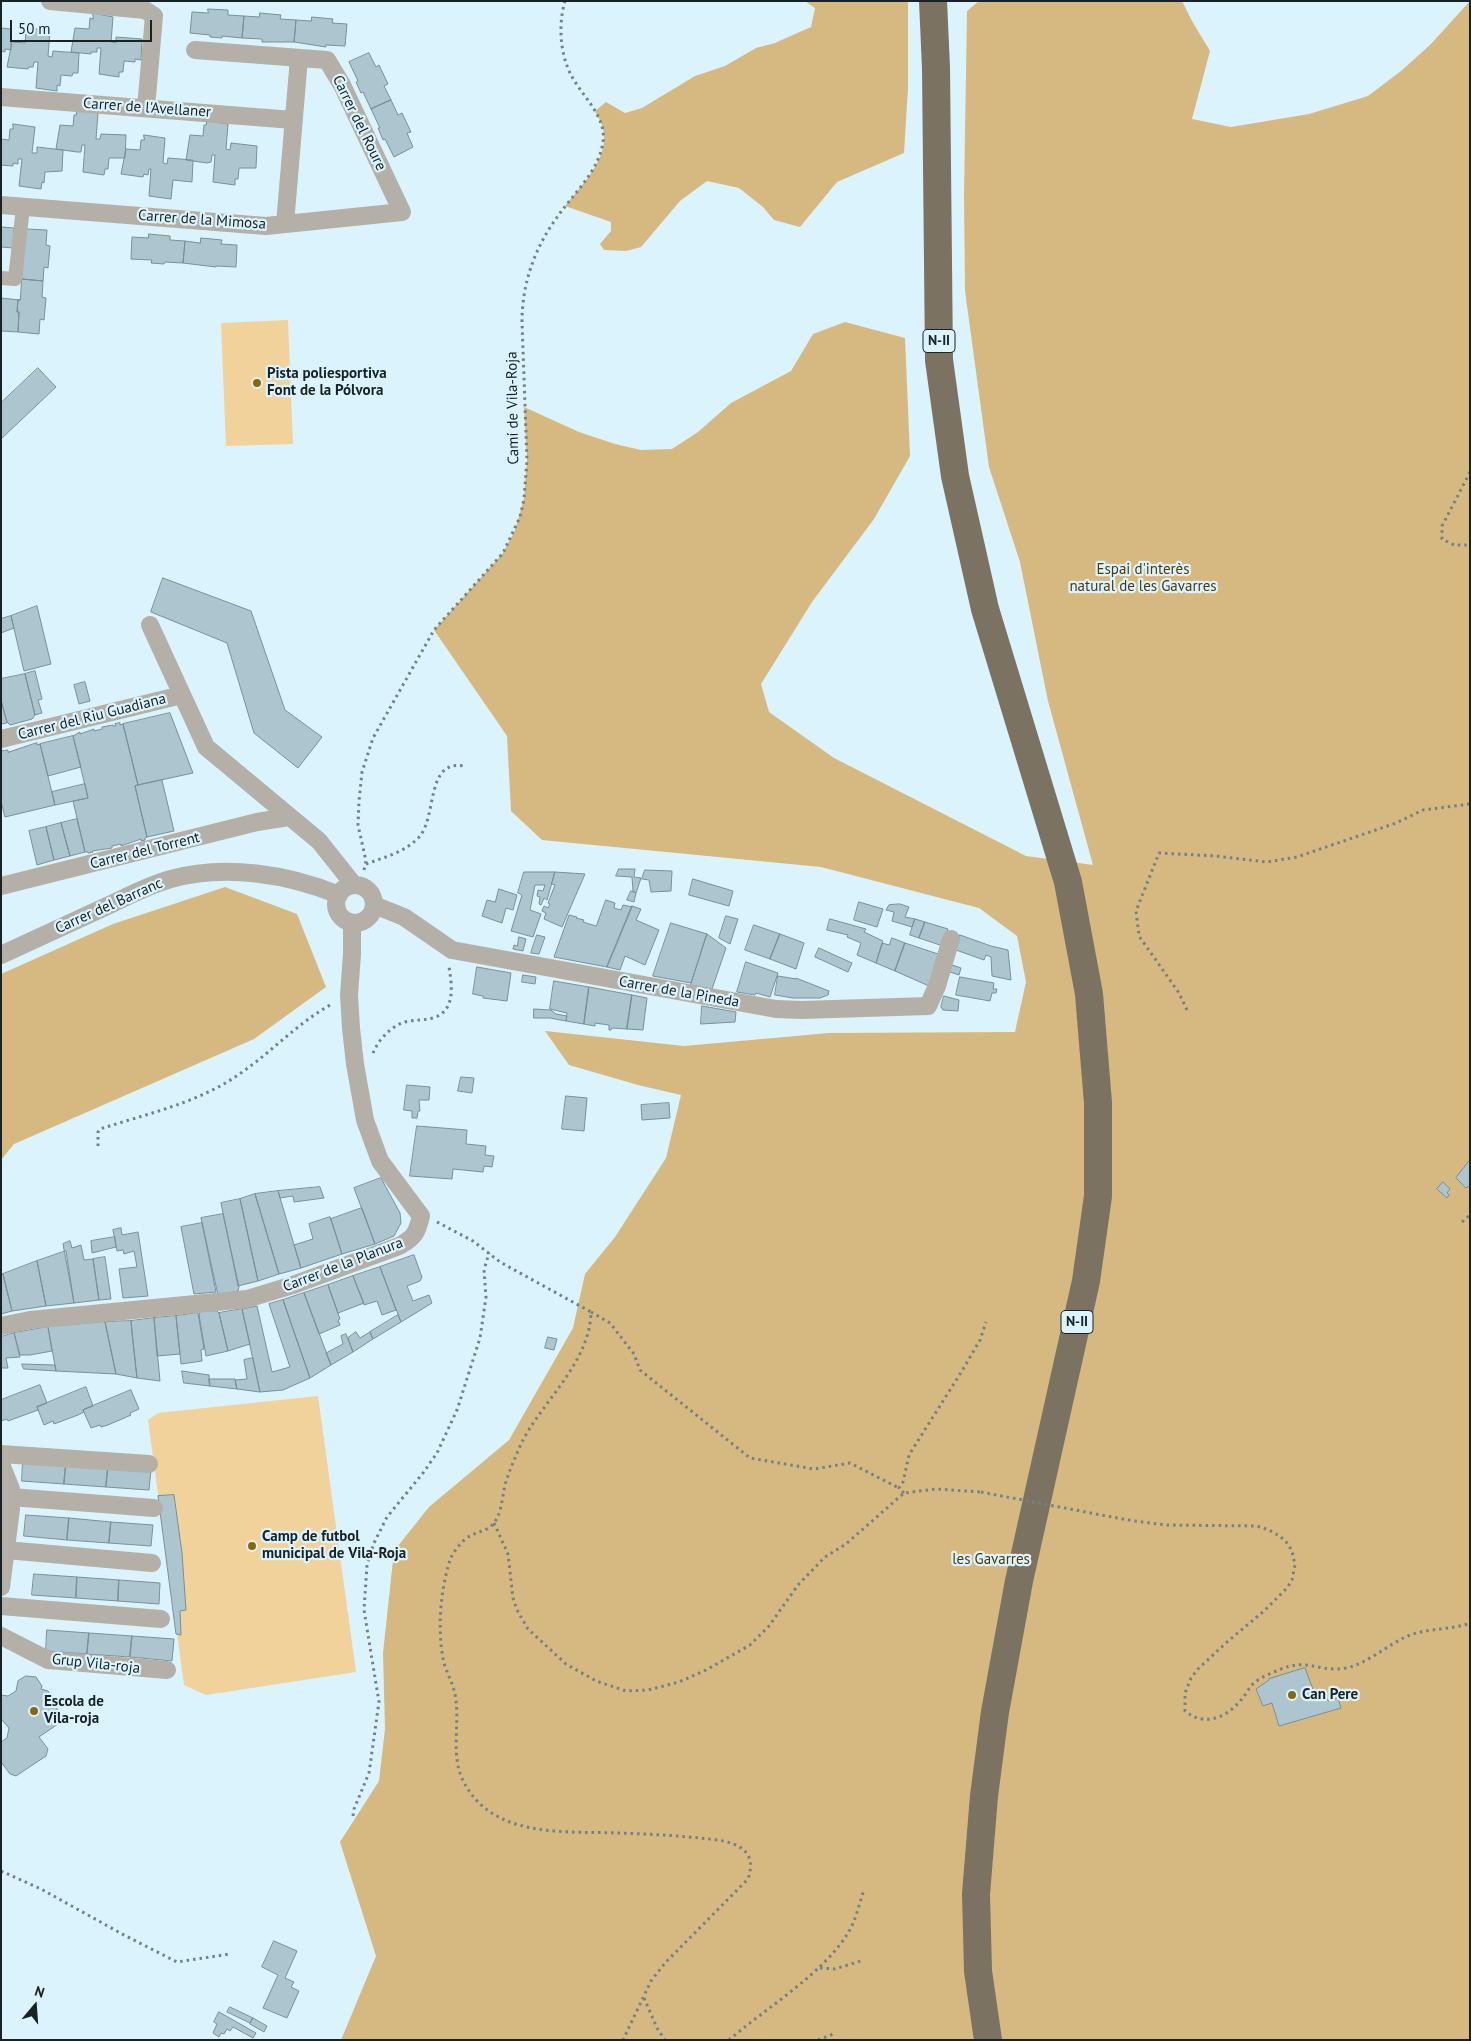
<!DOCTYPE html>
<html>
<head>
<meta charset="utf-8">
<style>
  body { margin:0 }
  #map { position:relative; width:1471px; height:2041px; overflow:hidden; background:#daf3fc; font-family:"PT Sans",sans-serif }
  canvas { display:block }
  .frame { position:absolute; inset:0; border:2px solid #192225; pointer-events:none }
  .north { position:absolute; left:10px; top:1981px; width:50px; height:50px; -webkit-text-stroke:4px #daf3fc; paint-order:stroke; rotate:18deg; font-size:14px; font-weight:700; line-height:20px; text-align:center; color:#192225 }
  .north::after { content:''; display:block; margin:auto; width:18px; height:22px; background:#192225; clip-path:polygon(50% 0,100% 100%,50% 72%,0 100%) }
  .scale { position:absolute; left:10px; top:20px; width:142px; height:22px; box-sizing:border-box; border:2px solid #192225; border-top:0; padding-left:6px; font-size:15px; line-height:18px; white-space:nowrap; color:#192225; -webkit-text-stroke:4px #daf3fc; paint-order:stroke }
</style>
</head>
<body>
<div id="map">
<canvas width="1471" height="2041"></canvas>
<div class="frame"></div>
<div class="north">N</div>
<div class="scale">50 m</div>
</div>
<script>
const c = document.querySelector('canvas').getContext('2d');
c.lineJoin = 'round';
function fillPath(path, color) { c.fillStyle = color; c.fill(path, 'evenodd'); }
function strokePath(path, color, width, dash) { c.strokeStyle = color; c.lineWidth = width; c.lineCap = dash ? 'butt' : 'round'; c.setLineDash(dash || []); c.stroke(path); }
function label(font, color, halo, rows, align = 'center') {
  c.font = font + ' "PT Sans",sans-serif'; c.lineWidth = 4.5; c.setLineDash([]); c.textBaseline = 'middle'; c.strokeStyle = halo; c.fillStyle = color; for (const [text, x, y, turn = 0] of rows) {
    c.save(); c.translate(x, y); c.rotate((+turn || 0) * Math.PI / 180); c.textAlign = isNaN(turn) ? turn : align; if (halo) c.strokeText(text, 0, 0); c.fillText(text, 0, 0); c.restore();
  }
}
fillPath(new Path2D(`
  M288 320 293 444 226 446 221 323Z
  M318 1396 356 1672 206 1695 184 1685 148 1420 158 1413Z`), '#f0d29a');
fillPath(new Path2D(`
  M805 1H908V88L904 153 837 182 800 227 774 220 763 207 739 188 707 181 680 201 641 247 626 251 604 250 600 244 611 231V222L565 206C581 186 610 158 603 129 602 123 598 117 595 111L606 102 625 113 642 108 695 76 725 66 756 48 775 43 811 27 815 8Z
  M979 1H1182L1192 21 1210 51 1192 119 1231 127 1309 114 1368 96 1401 71 1430 45 1470 1V2040H341L376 1956 340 1842 379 1781 385 1729 383 1653 394 1551 429 1507 509 1440 573 1328 585 1274 615 1237 666 1158 681 1095 638 1085 569 1065 545 1031 684 1046 829 1033 1015 1032 1026 982 1017 936 979 908 821 867 542 840 511 811 507 736 434 630 503 553 515 530 524 499 527 460 524 407 579 432 615 444 641 450 672 449 698 432 731 403 791 371 813 334 845 322 905 338 910 456 874 519 812 602 761 684 769 712 834 758 1026 856 1093 865 1048 701 1020 562 989 467 965 291 964 194 967 11Z
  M225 887 297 914 326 987 254 1039 14 1144 1 1160V974L113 924Z`), '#d6b981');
const building = new Path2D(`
  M208 9 228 10V15L244 16 242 38 222 36V38L210 37V35L190 33 192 12 208 13Z
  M93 13 113 17 111 42 116 43V37L142 39 141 60 135 59V62L124 61 123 72H119V77L99 74 101 48H97V52H91V54L71 52 75 28 89 29 90 18 93 19Z
  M260 13 281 15 280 19 296 20 294 42H262V39L242 38 244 16 259 17Z
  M312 17 333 19 332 23 347 24 345 46 326 45V47L294 42 296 20 311 21Z
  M1 28 11 29V50L5 49V52L1 51Z
  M29 28 50 31 48 56 52 57 53 51 79 53 78 73H73L72 76 61 75 60 86 57 85V91L36 88 38 62H34L33 67H29L28 69 7 67 12 42 25 43 26 32H29Z
  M369 53 376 67 379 65 388 84 384 86 391 100 371 109 363 92 361 93 356 82 358 81 349 62Z
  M391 100 398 115 402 113 411 132 407 133 413 147 394 157 385 139 383 140 378 128H380L371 109Z
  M77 110 98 113 96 139H100L101 134 126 135 125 158H109L108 169H105L104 175 83 172 85 145H82L81 152H77L56 149 60 125 73 126 74 115H76Z
  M207 121 228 124 226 149 230 150 231 143 257 146 256 168H239L238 179H235V185L213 182 215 155H212L211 162 207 163 186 160 190 135 203 136 204 125H206Z
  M13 124 35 127 32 153H37V147L63 150 62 171 45 172 44 183 42 182 41 189 19 186 22 159H18V164L13 163V166L1 165V139L9 140 10 129H13Z
  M144 135 165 138 163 163 167 164 168 158 193 160 192 182 173 180 171 199 149 196 151 169H149L148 175 144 174 143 177 121 174 126 149 140 150 141 140H144Z
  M1 227 14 228 13 248 1 247Z
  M26 229 47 230 46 245 50 246 48 268 44 267 43 281 22 279Z
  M149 234 170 236V240L185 241 183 263 165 262 164 264 151 263 152 260 131 259 132 237 148 238Z
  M201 238 222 240 221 244 237 245 236 267 216 266V267L183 263 185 241 200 243Z
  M22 279 43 281 42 297 46 298 44 320 40 319 39 334 18 332 19 312H17L18 300H20Z
  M1 298 20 300H18L17 312H19L18 332 1 331Z
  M38 368 56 387 1 439V403Z
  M163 578 251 611 285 710 322 737 298 768 254 733 227 643 151 612Z
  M37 606 51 664 24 671 11 616Z
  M11 616 14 628 1 633V619Z
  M35 671 42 699 38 700 42 713 35 715 25 674Z
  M25 674 35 715 32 719 10 725 7 722 1 700V679Z
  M85 682 90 701 79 704 74 685Z
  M1 700 7 723 1 724Z
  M170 713 193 773 138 785 123 724Z
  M120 723V725L123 724 138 785 135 786 147 837 145 838V840L141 841V839L121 846V844L112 846V848L92 851 93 852 88 853V852H85L73 801 88 798 73 736 80 732V734L94 729V731L102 729V727L113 725V726H116L115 724Z
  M73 736 81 767 48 776 40 744Z
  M37 743V745L40 744 55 805 5 817 1 802V751L8 750V752Z
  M162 780 174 831 147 837 135 786Z
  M85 784 88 798 55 805 52 792Z
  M77 819 85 852 70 856 61 823Z
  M61 823 70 856 54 860 46 827Z
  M46 827 54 860 37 865 29 831Z
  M619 869H635L634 877 641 878 636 893 633 891 632 877 616 876Z
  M645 870 672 871 671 891 651 892 649 880 642 879Z
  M524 872H555L547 900 544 898 541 905 539 904 540 897 537 896 538 890 543 891 545 885H535L530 910 541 914 533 937 511 931 522 895 518 893Z
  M555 872 585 874 562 927 544 919 546 913 542 911 544 906 548 908 550 904 548 903 555 885 552 884Z
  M693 879 733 891 729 906 689 895Z
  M499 889 517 895 513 910 506 908 502 923 482 916 487 900 495 902Z
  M631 891 636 893 634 902 627 900Z
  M606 900 615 903 614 908 621 910 623 905 632 907 607 967 554 957 569 915 577 917 576 918 584 920 583 922 596 926Z
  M859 902 883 909 877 927 854 920Z
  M900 904 909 907 905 917 915 919 912 927 892 921 894 912 886 910 889 905Z
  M632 906 641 909 636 920 659 930 645 965 625 956 620 970 607 967Z
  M726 916 738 919 730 944 719 938Z
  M830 919 866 929 864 932 883 941 876 963 857 955 861 943 847 937 848 935 827 930Z
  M915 919 925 922 919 938 910 935Z
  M925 922 948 929 943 946 919 938Z
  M671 923 707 934 691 983 653 976Z
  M754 925 780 934 770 959 745 950Z
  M707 934 726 948 712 989 691 985Z
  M780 934 804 943 796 969 770 959Z
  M537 935 545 937 539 954 531 953Z
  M960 935 991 946 1008 950 1011 980 992 976 991 957 986 955 984 960 956 950Z
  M519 937 526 939 523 951 513 949 514 945 517 946Z
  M892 938 905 943 895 971 876 963 882 943 889 945Z
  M905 943 938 954 929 986 895 971Z
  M819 948 852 963 848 972 815 957Z
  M746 962 778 973 770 997 756 993 755 995 737 992Z
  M952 965 961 968 959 975 950 972Z
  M477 967 511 973 507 1001 483 998V996L473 994Z
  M523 975 536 977 535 984 522 982Z
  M778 976 796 979V978L829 991 828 995 820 998H793L775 995Z
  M960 977 994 983 993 989H997L996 993H992L990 1001 956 995Z
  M554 981 589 987 584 1024 566 1021 567 1013 550 1009Z
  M589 987 632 995 627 1029 612 1028 611 1030H609V1025L595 1023V1026L584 1024Z
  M632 995 647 998 643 1030 627 1029Z
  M944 996 959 1000 958 1011 943 1010 941 1007Z
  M702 1006 736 1012 735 1022 701 1024Z
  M534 1009 551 1010 556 1014 567 1016 566 1021 550 1018H534Z
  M461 1077 474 1078 472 1093 458 1091Z
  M407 1085 430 1087 429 1100H419L420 1111H418L417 1118H412V1111L404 1110Z
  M566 1096 587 1098 584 1131 562 1129Z
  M669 1103 670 1118 642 1120 641 1105Z
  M417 1126 467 1130 466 1144 486 1146 485 1155 494 1156 492 1167 484 1166 483 1172 453 1169 452 1179 410 1176Z
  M1470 1160V1185L1466 1188 1456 1178Z
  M381 1178 400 1213 401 1223 394 1236 375 1244 354 1188Z
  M1443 1182 1450 1189 1447 1193 1449 1195 1447 1198 1437 1189Z
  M320 1187 324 1198 294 1202 293 1196 280 1198 278 1191Z
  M278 1191 301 1268 279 1274 255 1194Z
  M255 1194 279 1274 258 1281 240 1199Z
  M240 1199 258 1281 238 1286 221 1203Z
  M362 1208 375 1244 342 1254 331 1219Z
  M223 1214 239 1287 238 1291 218 1295 201 1218Z
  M330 1217 342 1254 301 1268 294 1245 313 1239 309 1224Z
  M202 1223 216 1292 194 1294 181 1227Z
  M121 1228 122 1235 138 1232 148 1296 123 1298 119 1269 137 1267 134 1251 124 1254 123 1250 117 1251 113 1230Z
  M115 1237 116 1247 92 1253 91 1241Z
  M70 1241 72 1248 81 1245 84 1260 93 1259 99 1300 74 1303 63 1244Z
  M66 1251 74 1303 46 1306 37 1261Z
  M414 1255 422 1277 420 1281 407 1286 413 1301 429 1295 432 1303 401 1322 380 1267Z
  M105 1257 111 1299 99 1300 93 1259Z
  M37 1261 46 1306 12 1311 3 1274Z
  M380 1267 396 1310 382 1315 377 1301 364 1305 353 1276Z
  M3 1274 12 1311 1 1314V1275Z
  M353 1276 364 1303 338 1313 328 1285Z
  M328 1285 340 1319 338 1320 340 1325 319 1334 304 1293Z
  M304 1293 331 1365 310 1378 283 1300Z
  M283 1300 310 1378 283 1390 260 1392 242 1309 257 1306 272 1372 290 1367 269 1304Z
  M242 1309 250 1344 228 1351 219 1313Z
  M217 1311 219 1313 228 1351 206 1356 199 1315 200 1312Z
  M198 1313 204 1349 201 1350 202 1361 181 1364 176 1316Z
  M398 1315 401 1322 373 1339 370 1332Z
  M176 1316 180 1354 157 1356 154 1318Z
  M154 1318 155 1328 160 1381 137 1378 132 1333 131 1321Z
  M131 1321 133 1341 137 1378 116 1374 105 1322Z
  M105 1322 116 1374 56 1371 48 1327Z
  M48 1327 52 1351 30 1355H20L14 1333Z
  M356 1332 360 1338 370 1332 373 1339 353 1352 348 1338Z
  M14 1333 20 1357 6 1358 8 1368H1V1337Z
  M346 1334 353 1352 331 1365 326 1353 343 1344 341 1336Z
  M548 1337 557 1339 554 1350 545 1348Z
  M253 1358 260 1392 237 1389 235 1380 247 1379 244 1360Z
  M22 1364 55 1365 56 1371 24 1369Z
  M182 1371 209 1375 210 1386 184 1383Z
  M209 1379H235L237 1389 210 1386Z
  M40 1385 47 1403 37 1407 38 1410 8 1421 7 1419 1 1421V1400Z
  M86 1387 93 1406 83 1410 84 1412 78 1415 54 1424 53 1421 44 1425 37 1407Z
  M131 1390 139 1409 130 1413 131 1415 108 1425 101 1427 100 1425 91 1428 83 1410Z
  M23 1460 66 1463 64 1484 22 1481Z
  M66 1463 108 1466 106 1487 64 1484Z
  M108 1466 151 1469 149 1490 106 1487Z
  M174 1495 182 1553 186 1610 180 1611 181 1635 176 1634 158 1496Z
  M26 1515 69 1518 67 1540 24 1536Z
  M69 1518 111 1522 109 1543 67 1540Z
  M111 1522 153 1525 151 1546 109 1543Z
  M34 1574 77 1577 76 1598 32 1595Z
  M77 1577 119 1580 118 1601 76 1598Z
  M119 1580 160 1583 159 1604 118 1601Z
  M47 1630 89 1633 87 1654 46 1651Z
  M89 1633 132 1636 130 1657 87 1654Z
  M132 1636 174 1639 172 1661 130 1657Z
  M1305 1668 1314 1692 1324 1689 1328 1701 1338 1698 1341 1708 1279 1726 1272 1703 1263 1706 1256 1689 1269 1680V1679Z
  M26 1676 36 1677 42 1686 41 1689 48 1691 53 1698 52 1706H55L61 1714 58 1724 39 1737 48 1749 46 1756 16 1776 10 1774 1 1762V1742L7 1738 9 1728 1 1719V1695L8 1696 16 1691 18 1681Z
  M274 1941 297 1951 285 1978 294 1982 291 1987 299 1991 287 2018 263 2008 278 1975 262 1967Z
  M230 2007 253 2018 250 2023 227 2012Z
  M219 2012 256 2033 253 2038 233 2027 230 2031 227 2029 224 2034 221 2033 219 2037 213 2033 217 2024 214 2022Z
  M253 2018 267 2026 264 2032 250 2024Z`);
fillPath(building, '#adc5ce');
strokePath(building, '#799099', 1);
strokePath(new Path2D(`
  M1470 472 1442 526V539L1454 545H1470
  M366 864C385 857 406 852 420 836 437 815 426 759 464 766
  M364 870 366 861 358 825 359 801 362 772 373 738 434 630 503 553 520 517 524 499 527 460 522 322C522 283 535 247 558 216 574 193 599 171 603 142 607 117 582 96 571 75 560 53 558 25 565 1
  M1187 1010 1179 993 1139 936 1136 911 1159 853 1216 856 1267 862 1297 857 1396 823 1423 810 1470 804
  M373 1053C378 1041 389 1028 402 1023 412 1019 423 1021 433 1018 456 1011 452 985 449 967
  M98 1146V1132L100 1129C146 1114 198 1103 238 1075 271 1053 297 1023 332 1004
  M437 1222 473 1241 500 1262 591 1312C590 1363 542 1401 521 1444 515 1458 509 1471 505 1485 502 1498 502 1512 494 1523 487 1532 478 1531 470 1536 462 1540 453 1552 450 1560 440 1592 437 1631 444 1663 448 1676 455 1687 456 1701 459 1725 452 1753 461 1776 488 1839 562 1831 618 1833 652 1834 685 1836 718 1840 741 1844 757 1853 748 1879L665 1963 651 1981 623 2040
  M1462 1222 1470 1215
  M591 1312 610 1323 634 1354 640 1370 750 1458 814 1469 850 1463 899 1488
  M904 1493 899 1488 903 1482 909 1455 962 1371 980 1340 986 1322
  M1096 1514 1134 1521 1167 1525 1257 1526 1269 1530 1281 1537 1289 1545 1293 1555 1295 1565 1292 1580 1287 1588 1264 1611 1227 1642 1198 1669 1191 1678 1185 1693V1711C1205 1727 1226 1718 1241 1700 1246 1695 1249 1687 1255 1682 1262 1677 1271 1673 1279 1670 1307 1657 1319 1673 1346 1668 1369 1663 1388 1644 1410 1635 1430 1628 1451 1630 1470 1623
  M494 1523 508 1554 513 1598 517 1610 528 1629 566 1664 596 1681 626 1691 648 1690 679 1682 706 1670 750 1645 769 1626 798 1585 825 1557 846 1544 904 1493 936 1489 981 1492
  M353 1816 354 1809 369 1773 379 1702 364 1610 367 1565 374 1543 387 1517 423 1473 437 1453 457 1410 480 1338 486 1297 484 1270 489 1253
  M1 1871 41 1889 124 1935 177 1962 230 1954
  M820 1968 835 1969 864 1960
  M644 1998 657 2028 665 2040
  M729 2040C766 2008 823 1974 848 1933 856 1920 859 1904 864 1890
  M818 2040 836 2033`), '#718187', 3, [2.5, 4]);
strokePath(new Path2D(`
  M1 278 15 279 23 207`), '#b4b0a7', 14);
strokePath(new Path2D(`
  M50 1 145 10 154 16 146 108
  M1 97 293 120
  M1 205 266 226 402 212 342 85 327 60 195 50
  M285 224 299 58
  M150 625 206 747 319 841 354 885
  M1 739 182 695
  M336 904a19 19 0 1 1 38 0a19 19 0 1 1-38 0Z
  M1 886 257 822 289 817
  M374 905 404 917 452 950 776 1009 802 1010 928 1006 937 986 951 939
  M1 955C36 939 70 923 105 907 127 897 148 885 171 879 225 864 288 874 339 895
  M1 1326 30 1320 247 1299 293 1285 399 1246C414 1238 417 1233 421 1216L380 1161 365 1120 355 1064 351 1028 349 995 352 954V923
  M1 1454 149 1464
  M1 1464 11 1489V1509L1 1587
  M11 1497 154 1508
  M6 1550 152 1563
  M1 1606 161 1619
  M1 1636 48 1660 167 1670`), '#b4b0a7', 18);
strokePath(new Path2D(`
  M933 1 936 68 939 360 955 476 985 609 1068 882 1089 994 1098 1103V1196L1086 1281 1019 1581 995 1712 984 1796 976 1894 978 1971 988 2040`), '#7b7262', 28);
strokePath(new Path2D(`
  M981 1492 1096 1514`), '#718187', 3, [2.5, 4]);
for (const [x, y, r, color] of [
  [257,383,5,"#8c6709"],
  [252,1546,5,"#8c6709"],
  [1292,1695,5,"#8c6709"],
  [34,1711,5,"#8c6709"]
]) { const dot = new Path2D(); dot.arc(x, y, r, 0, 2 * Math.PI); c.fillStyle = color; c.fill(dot); strokePath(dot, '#daf3fc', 2); }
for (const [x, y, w] of [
  [939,341,32],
  [1077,1322,32]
]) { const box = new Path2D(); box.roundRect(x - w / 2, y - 11.5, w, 23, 4); c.fillStyle = '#daf3fc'; c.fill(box); strokePath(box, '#192225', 1); }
label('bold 14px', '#192225', null, [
  ["N-II",939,341],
  ["N-II",1077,1322]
]);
label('15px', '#192225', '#daf3fc', [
  ["Carrer de l'Avellaner",147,108,4],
  ["Carrer del Roure",359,123,64],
  ["Carrer de la Mimosa",202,220,4],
  ["Camí de Vila-Roja",513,408,-91],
  ["Carrer del Riu Guadiana",92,717,-14],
  ["Carrer del Torrent",145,851,-14],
  ["Carrer del Barranc",109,906,-24],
  ["Carrer de la Pineda",679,992,10],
  ["Carrer de la Planura",343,1265,-21],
  ["Grup Vila-roja",96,1664,6]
]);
label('bold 15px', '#192225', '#daf3fc', [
  ["Pista poliesportiva",267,374],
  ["Font de la Pólvora",267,391],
  ["Camp de futbol",262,1537],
  ["municipal de Vila-Roja",262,1554],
  ["Can Pere",1302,1695],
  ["Escola de",44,1702],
  ["Vila-roja",44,1719]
], 'left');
label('15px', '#4d390c', '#daf3fc', [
  ["Espai d'interès",1143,570],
  ["natural de les Gavarres",1143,587],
  ["les Gavarres",991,1560]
]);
</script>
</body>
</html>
